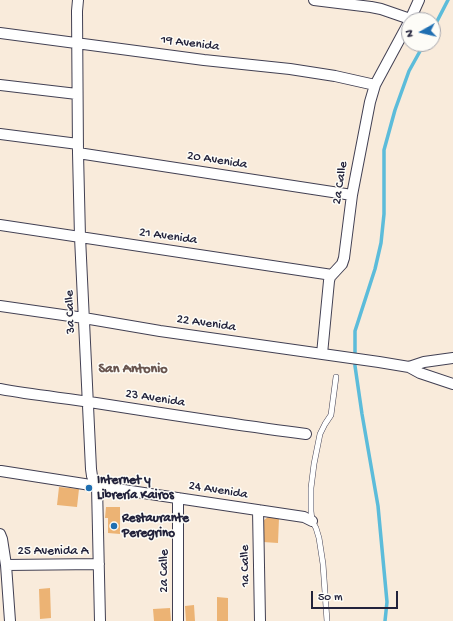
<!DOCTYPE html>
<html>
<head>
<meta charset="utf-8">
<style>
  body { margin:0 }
  #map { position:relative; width:453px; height:621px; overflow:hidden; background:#f9ebdb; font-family:"Gochi Hand",sans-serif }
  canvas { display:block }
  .north { position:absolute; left:401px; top:12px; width:40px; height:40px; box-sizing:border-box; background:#fdfcf7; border:1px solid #a5a5ac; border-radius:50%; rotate:262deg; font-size:11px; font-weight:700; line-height:16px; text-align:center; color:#22223b }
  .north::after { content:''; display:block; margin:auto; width:14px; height:18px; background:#1f6fb2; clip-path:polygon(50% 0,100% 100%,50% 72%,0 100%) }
  .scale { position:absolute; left:311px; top:591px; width:87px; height:18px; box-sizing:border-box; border:2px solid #22223b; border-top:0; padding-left:5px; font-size:12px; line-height:14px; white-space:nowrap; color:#22223b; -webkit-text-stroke:3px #fdfcf7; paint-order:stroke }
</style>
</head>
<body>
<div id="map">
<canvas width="453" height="621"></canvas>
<div class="north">N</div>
<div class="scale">50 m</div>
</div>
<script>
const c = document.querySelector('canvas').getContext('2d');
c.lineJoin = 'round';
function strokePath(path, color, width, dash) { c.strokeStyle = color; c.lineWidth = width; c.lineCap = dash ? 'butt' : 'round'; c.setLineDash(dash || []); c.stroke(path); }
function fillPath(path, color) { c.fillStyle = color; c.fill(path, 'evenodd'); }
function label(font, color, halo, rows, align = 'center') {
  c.font = font + ' "Gochi Hand",sans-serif'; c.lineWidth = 3; c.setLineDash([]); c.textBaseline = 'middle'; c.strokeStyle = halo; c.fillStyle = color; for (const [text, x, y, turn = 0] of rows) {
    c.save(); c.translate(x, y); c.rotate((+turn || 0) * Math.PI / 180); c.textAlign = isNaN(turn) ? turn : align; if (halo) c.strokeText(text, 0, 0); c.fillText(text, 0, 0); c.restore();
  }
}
strokePath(new Path2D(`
  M433 29 448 0
  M385 621 387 602 378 506 362 414 355 366V331L375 269 381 243 384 214V150L395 110 409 71 424 44`), '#5cbcda', 3.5);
fillPath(new Path2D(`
  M59 487 79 489 77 507 57 505Z
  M106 507H120V534L108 533V518H105Z
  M268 517 279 518 278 543 263 542 264 520Z
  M50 588 51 618 40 619 39 589Z
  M217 597 228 598V621H217Z
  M194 605 195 621H186L185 606Z
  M170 608 171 621H154L153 609Z`), '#ecb374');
const lane = new Path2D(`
  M327 621 323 564 319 538 316 528 312 521 311 511V488L314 464 320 434 325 424 331 415 336 377`);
const street = new Path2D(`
  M78 0 77 11 78 153 80 237 91 469 92 476 97 486 100 621
  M314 0 371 7 381 9 410 19
  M410 20 419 0
  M0 33 204 60 290 69 335 76 375 85
  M0 85 77 94
  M0 134 78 144
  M78 153 352 195
  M0 225 332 275
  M0 306 84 318 160 331 379 362 409 367 420 373 453 384
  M322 354 329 281 330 277 342 264 344 258 352 195 370 102 375 85 409 22
  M409 367 424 362 453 358
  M0 389C32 395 64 398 96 403 166 414 236 425 306 434
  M1 471 97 486 304 517 312 521
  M178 498V621
  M258 510 260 621
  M0 534 2 539 6 565 10 621
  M6 565 99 564`);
strokePath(lane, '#424053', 6);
strokePath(street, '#424053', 12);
strokePath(lane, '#fff', 5);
strokePath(street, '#fff', 10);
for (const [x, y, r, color] of [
  [89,488,4,"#1f6fb2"],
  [114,526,4,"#1f6fb2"]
]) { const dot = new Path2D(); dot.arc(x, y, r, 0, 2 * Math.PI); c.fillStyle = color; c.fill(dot); strokePath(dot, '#fdfcf7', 1.5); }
label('13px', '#22223b', '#fdfcf7', [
  ["19 Avenida",190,44,7],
  ["20 Avenida",217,161,9],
  ["2a Calle",341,183,-81],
  ["21 Avenida",168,237,8],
  ["3a Calle",71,312,-92],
  ["22 Avenida",206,324,8],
  ["23 Avenida",155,399,9],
  ["24 Avenida",218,491,9],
  ["25 Avenida A",53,552],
  ["1a Calle",246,566,-91],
  ["2a Calle",165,571,-90]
]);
label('bold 13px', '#22223b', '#fdfcf7', [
  ["Internet y",97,481],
  ["Librería Kairos",97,496],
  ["Restaurante",122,519],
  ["Peregrino",122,534]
], 'left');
label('bold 14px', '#69554f', '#fdfcf7', [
  ["San Antonio",133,370]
]);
</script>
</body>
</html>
